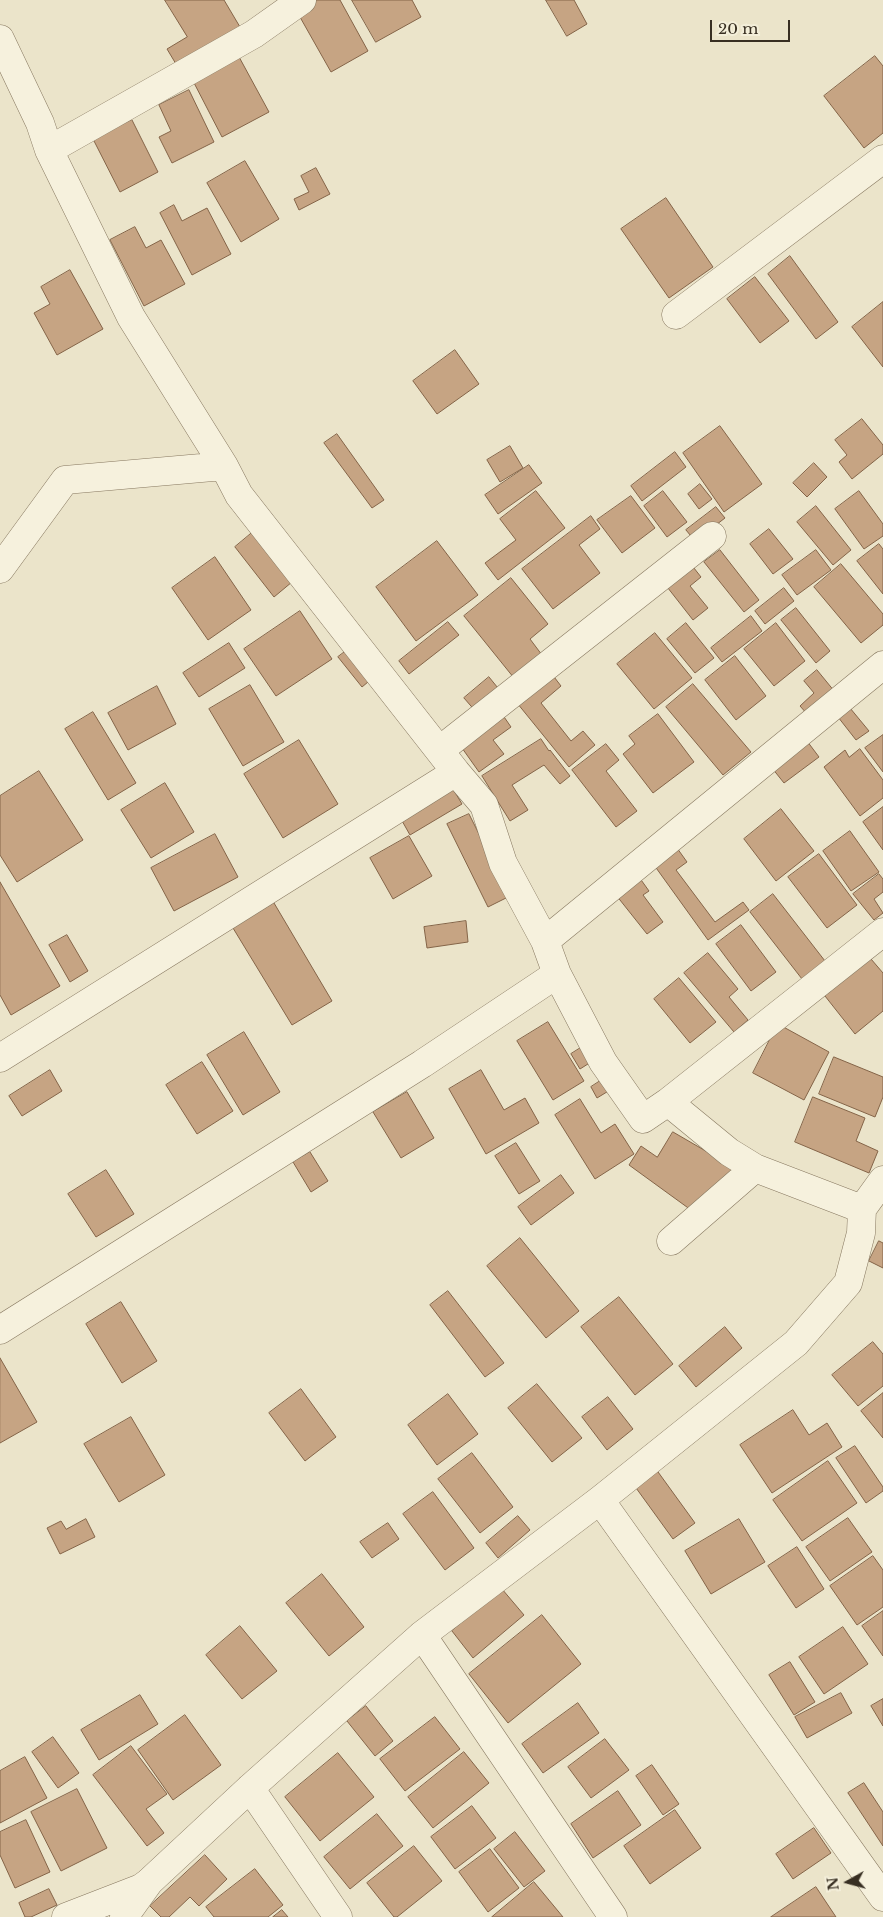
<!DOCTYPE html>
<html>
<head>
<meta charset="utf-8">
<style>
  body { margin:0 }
  #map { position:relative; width:883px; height:1917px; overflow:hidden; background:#ebe4ca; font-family:"Libre Baskerville",serif }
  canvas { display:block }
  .north { position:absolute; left:823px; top:1857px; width:50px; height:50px; -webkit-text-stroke:4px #f3eed9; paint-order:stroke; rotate:263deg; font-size:14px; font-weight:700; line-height:20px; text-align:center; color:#382f22 }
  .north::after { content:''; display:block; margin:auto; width:18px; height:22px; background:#382f22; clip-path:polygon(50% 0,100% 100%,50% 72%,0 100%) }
  .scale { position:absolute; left:710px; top:20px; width:80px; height:22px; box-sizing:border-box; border:2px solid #382f22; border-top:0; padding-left:6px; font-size:15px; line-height:18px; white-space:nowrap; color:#382f22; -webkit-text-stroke:4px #f3eed9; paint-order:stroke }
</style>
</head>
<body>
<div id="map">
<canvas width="883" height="1917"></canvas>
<div class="north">N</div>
<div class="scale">20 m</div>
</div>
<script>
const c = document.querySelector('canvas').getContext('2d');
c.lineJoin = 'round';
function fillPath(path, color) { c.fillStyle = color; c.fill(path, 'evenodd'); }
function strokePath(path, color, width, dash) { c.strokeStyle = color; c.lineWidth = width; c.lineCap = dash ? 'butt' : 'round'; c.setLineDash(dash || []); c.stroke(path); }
const building = new Path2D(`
  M165 0H224L240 27 176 64 167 49 187 37Z
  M314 0H340L368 51 331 72 296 10Z
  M352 0H412L421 17 376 42Z
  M546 0H574L587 24 567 36Z
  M238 55 269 112 222 137 192 79Z
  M875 56 883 66V133L864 148 824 96Z
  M189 90 214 142 172 163 159 137 171 131 159 105Z
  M132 120 158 172 120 192 93 139Z
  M245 161 279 219 241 242 207 183Z
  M316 168 330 194 299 210 294 199 309 192 301 176Z
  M666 198 713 267 669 298 621 229Z
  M174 205 182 221 207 208 231 254 192 275 160 213Z
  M135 227 146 248 161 240 185 284 144 306 110 240Z
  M790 256 838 322 816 339 768 274Z
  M70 270 103 329 57 355 34 313 50 304 41 287Z
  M755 277 789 321 760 343 727 299Z
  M883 302V367L852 327Z
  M455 350 479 384 437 414 413 381Z
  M862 419 883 445V454L852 479 839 462 847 455 835 440Z
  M720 426 762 484 724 512 683 453Z
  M337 434 384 500 372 508 324 443Z
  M510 446 523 468 500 482 487 460Z
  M675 452 686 467 642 501 631 486Z
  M814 463 827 477 807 497 793 483Z
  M529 465 542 483 498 514 485 495Z
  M700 484 712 499 699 509 688 494Z
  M536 491 565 528 498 580 485 563 516 540 500 519Z
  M663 491 687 522 667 537 644 506Z
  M859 491 883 524V536L864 549 835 509Z
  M631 496 655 528 622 553 597 520Z
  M816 506 851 550 833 565 797 522Z
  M716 507 725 518 695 541 686 530Z
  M591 516 600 529 579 545 600 573 553 609 522 569Z
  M769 529 793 559 773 574 750 544Z
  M253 532 292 582 274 597 235 547Z
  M437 541 478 595 416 641 376 587Z
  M879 544 883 549V594L857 561Z
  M720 550 759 600 744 612 704 562Z
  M816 550 831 570 797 595 782 575Z
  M215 557 251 610 208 640 172 588Z
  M690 563 701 577 690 586 708 608 693 620 664 583Z
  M841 564 883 614V625L861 643 814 587Z
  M511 578 548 624 530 639 542 655 514 678 464 616Z
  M784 588 794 601 765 624 755 611Z
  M796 608 830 651 816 663 781 620Z
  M300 611 332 659 276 696 244 649Z
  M751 616 762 631 722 662 711 648Z
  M448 622 459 635 409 674 399 661Z
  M686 623 714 658 695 673 667 639Z
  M776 623 805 661 774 686 744 649Z
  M655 633 692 678 654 709 617 664Z
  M229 643 245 668 199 697 183 673Z
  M350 648 374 677 362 687 338 657Z
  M735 656 766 696 736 720 705 680Z
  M548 669 561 686 541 703 571 741 583 731 595 745 569 767 513 698Z
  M817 670 835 692 808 715 800 706 814 693 804 681Z
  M489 677 502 693 477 713 464 698Z
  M693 684 751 752 723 775 666 707Z
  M250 685 284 742 243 766 209 709Z
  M157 686 176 724 128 750 108 713Z
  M850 708 869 731 856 740 838 717Z
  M500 711 511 727 493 740 504 754 479 772 462 748Z
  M93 712 136 783 108 800 65 729Z
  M658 714 694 762 653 793 623 754 635 744 629 736Z
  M883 735V772L865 748Z
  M541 739 549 751 550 750 570 776 560 784 544 765 512 785 528 810 510 821 482 776Z
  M299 740 338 804 283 838 244 774Z
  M807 741 819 757 784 783 772 768Z
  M606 744 619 760 606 771 637 811 616 827 572 770Z
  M860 749 883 780V798L860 816 824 767 845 750 849 757Z
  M39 771 83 840 17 882 0 855V796Z
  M165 783 194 832 151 858 121 810Z
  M453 789 462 804 410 835 401 819Z
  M883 807V850L863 822Z
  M781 809 814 851 776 881 744 839Z
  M469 814 510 896 488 907 447 824Z
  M850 831 879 872 851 891 823 851Z
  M215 834 238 877 174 911 151 868Z
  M409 836 432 876 393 899 370 858Z
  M677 848 687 862 676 870 715 922 743 902 749 910 708 940 654 865Z
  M819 854 857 905 827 928 788 877Z
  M879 874 883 879V892L874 899 883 913 874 920 853 894Z
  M639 877 649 891 643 895 663 922 647 934 616 895Z
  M0 882 60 986 11 1015 0 995Z
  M773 894 825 961 802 979 750 912Z
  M274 903 332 1001 292 1025 233 928Z
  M466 921 468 942 427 948 424 927Z
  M741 925 776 972 751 991 716 944Z
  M67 935 88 971 70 982 49 945Z
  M708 953 738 989 729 997 748 1020 734 1032 684 973Z
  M871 959 883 973V1011L855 1034 825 996Z
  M679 978 716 1022 690 1043 654 999Z
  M548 1022 584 1081 553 1100 517 1041Z
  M778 1024 829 1052 804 1100 753 1073Z
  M244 1032 280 1092 243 1115 207 1055Z
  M590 1042 599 1057 580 1069 571 1054Z
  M834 1057 883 1077V1097L875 1117 819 1094Z
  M202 1062 233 1111 197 1134 166 1085Z
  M50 1070 62 1091 22 1116 9 1096Z
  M481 1070 504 1110 525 1098 539 1123 486 1154 449 1089Z
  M608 1076 615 1087 597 1098 591 1087Z
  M407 1092 434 1138 401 1158 373 1112Z
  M813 1097 865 1118 856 1141 878 1151 869 1173 795 1142Z
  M580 1099 601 1133 615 1124 634 1154 595 1179 555 1115Z
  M673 1132 735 1168 691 1210 629 1165 641 1146 657 1157Z
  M516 1143 540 1181 519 1194 495 1156Z
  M310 1152 328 1181 311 1192 293 1162Z
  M106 1170 134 1214 96 1237 68 1194Z
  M561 1175 574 1193 531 1225 518 1207Z
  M520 1238 579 1311 546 1338 487 1266Z
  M879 1241 883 1243V1268L869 1261Z
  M448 1291 504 1363 485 1377 430 1305Z
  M619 1297 673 1364 635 1395 581 1327Z
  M121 1302 157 1361 122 1383 86 1324Z
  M725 1327 742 1348 696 1387 679 1366Z
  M873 1342 883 1354V1386L858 1406 832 1375Z
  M0 1358 37 1422 0 1443Z
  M537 1384 582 1438 552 1462 508 1408Z
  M301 1389 336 1437 305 1461 269 1413Z
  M883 1393V1438L861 1411Z
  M448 1394 478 1434 437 1465 408 1425Z
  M608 1397 633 1429 607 1450 582 1417Z
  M793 1410 809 1435 827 1423 842 1447 772 1493 740 1445Z
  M131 1417 165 1475 119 1502 84 1444Z
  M855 1446 883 1487V1491L866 1503 836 1458Z
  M472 1453 513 1507 480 1533 438 1479Z
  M828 1461 857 1503 802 1541 773 1500Z
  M653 1465 695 1523 673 1539 631 1481Z
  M433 1492 474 1548 445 1570 403 1514Z
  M518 1516 530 1530 498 1558 486 1543Z
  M848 1518 872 1552 830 1581 806 1547Z
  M86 1519 95 1537 60 1554 47 1528 61 1521 66 1529Z
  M739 1519 765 1562 711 1594 685 1551Z
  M388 1523 399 1539 372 1558 360 1542Z
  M797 1547 824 1589 796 1608 768 1566Z
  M873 1556 883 1570V1607L857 1625 830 1586Z
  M322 1574 364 1627 329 1656 286 1603Z
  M502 1589 524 1615 473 1658 452 1631Z
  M883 1611V1656L862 1626Z
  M542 1615 581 1664 508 1723 469 1674Z
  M240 1626 277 1671 242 1699 206 1655Z
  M843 1627 868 1664 824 1694 799 1657Z
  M790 1662 815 1702 794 1715 769 1675Z
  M841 1693 852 1713 807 1738 795 1717Z
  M140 1695 158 1724 99 1760 81 1730Z
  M883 1699V1726L871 1706Z
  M578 1703 599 1733 543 1773 522 1744Z
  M366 1706 393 1741 375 1756 347 1721Z
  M185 1715 221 1765 173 1800 138 1750Z
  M435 1717 460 1749 405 1791 380 1759Z
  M53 1737 79 1773 58 1788 32 1752Z
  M605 1739 629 1770 591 1798 568 1767Z
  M131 1746 167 1794 146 1809 164 1833 147 1846 93 1775Z
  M464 1752 489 1783 433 1828 408 1797Z
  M338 1753 374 1797 320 1841 285 1797Z
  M25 1757 47 1798 0 1823V1771Z
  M652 1765 679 1804 663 1815 636 1776Z
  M864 1783 883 1812V1846L848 1793Z
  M77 1789 107 1848 61 1871 31 1812Z
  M618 1791 641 1825 593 1858 571 1824Z
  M472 1806 496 1838 455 1869 431 1837Z
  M675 1810 701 1848 650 1884 624 1846Z
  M377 1814 403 1846 350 1889 324 1857Z
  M26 1820 50 1872 15 1888 0 1855V1832Z
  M814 1828 831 1853 793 1879 776 1854Z
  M515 1832 545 1871 524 1887 494 1849Z
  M414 1846 442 1881 397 1917H394L367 1883Z
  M490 1849 519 1888 488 1912 459 1872Z
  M205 1855 227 1879 199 1906 190 1897 169 1917H161L150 1906Z
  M255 1869 283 1905 268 1917H214L206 1907Z
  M534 1882 563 1917H492Z
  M816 1887 836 1917H771Z
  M49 1889 57 1905 31 1917H25L19 1903Z
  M282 1910 288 1917H273Z`);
fillPath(building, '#c6a483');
strokePath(building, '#846448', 1);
const street = new Path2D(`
  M0 39 40 123 49 150 131 317 224 466 239 495 456 772 484 805 503 863 545 941 557 974 603 1062 643 1119 668 1102 729 1152 755 1168 862 1209
  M49 150 254 34 302 0
  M676 315 883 159
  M0 569 65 480 224 466
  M440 750 712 536
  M545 941 883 665
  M0 1058 456 772
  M668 1102 883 932
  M671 1241 755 1168
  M0 1330 422 1064 557 974
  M600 1500 883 1897
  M422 1635 613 1917
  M250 1788 338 1917
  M66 1917 141 1888 148 1883
  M124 1917 149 1882 250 1788 422 1635 600 1500 796 1343 848 1283 861 1233 862 1209 883 1180`);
strokePath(street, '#877860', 29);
strokePath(street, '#f6f1dd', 28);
</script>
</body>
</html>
